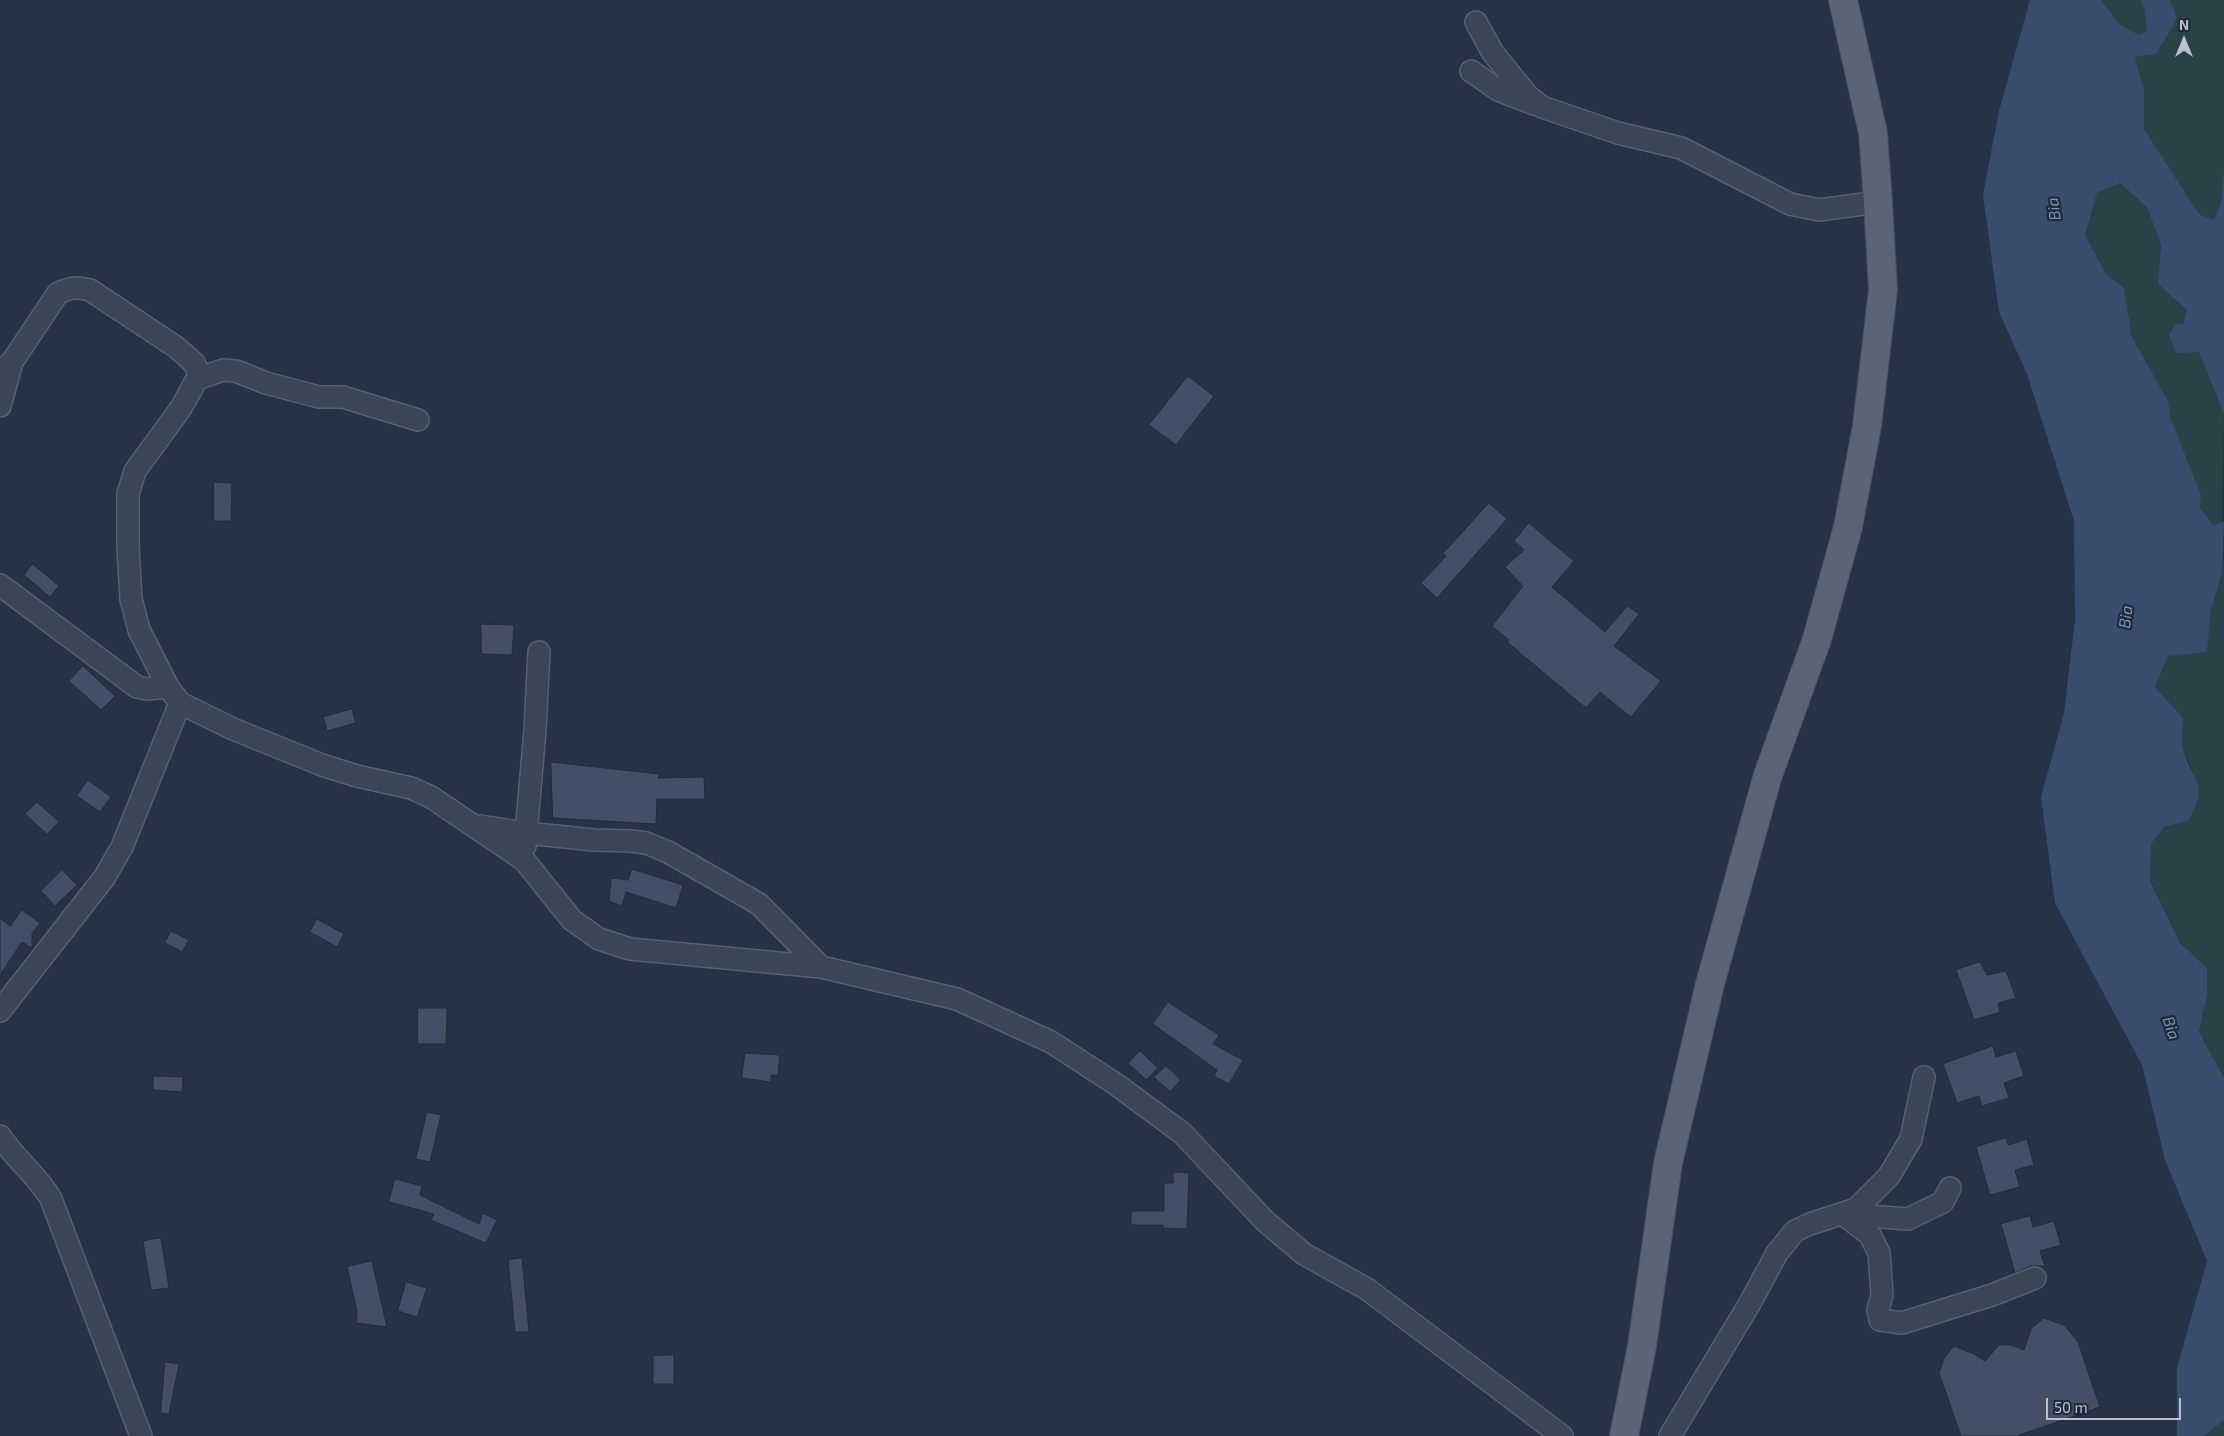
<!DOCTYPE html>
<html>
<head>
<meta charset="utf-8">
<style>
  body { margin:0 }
  #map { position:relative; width:2224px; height:1436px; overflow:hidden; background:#263246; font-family:"Exo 2",sans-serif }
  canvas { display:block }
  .north { position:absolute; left:2159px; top:15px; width:50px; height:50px; -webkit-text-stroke:4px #1f2a3b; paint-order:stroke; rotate:0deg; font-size:14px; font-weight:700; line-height:20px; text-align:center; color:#b9c0ce }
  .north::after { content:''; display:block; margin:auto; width:18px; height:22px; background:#b9c0ce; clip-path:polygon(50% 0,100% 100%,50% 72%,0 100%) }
  .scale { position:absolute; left:2046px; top:1398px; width:135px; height:22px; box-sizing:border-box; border:2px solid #b9c0ce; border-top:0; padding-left:6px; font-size:15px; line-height:18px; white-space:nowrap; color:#b9c0ce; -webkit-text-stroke:4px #1f2a3b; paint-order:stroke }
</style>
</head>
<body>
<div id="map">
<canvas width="2224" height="1436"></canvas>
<div class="north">N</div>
<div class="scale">50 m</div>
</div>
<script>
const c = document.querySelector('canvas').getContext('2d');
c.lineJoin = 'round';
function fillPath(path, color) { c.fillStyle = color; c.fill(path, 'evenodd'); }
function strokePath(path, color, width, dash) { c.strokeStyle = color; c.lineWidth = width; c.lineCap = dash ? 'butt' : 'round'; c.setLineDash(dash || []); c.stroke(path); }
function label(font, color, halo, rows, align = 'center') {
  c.font = font + ' "Exo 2",sans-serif'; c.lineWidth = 4.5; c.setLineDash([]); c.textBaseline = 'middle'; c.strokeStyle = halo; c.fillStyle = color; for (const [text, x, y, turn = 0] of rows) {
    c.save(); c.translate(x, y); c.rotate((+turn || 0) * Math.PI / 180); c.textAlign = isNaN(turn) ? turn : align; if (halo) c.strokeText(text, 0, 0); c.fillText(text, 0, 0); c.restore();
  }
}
fillPath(new Path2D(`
  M2101 0H2140L2145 10 2147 31 2139 35 2119 24Z
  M2170 0H2224V167L2221 203 2214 220 2199 214 2144 129V91L2135 57 2156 54Z
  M2120 183 2147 206 2161 245 2158 284 2187 310 2183 324 2199 351 2224 414 2222 523 2213 525 2200 508 2201 495 2171 419 2168 401 2132 337 2124 288 2106 274 2085 235 2097 193Z
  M2224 554V1078L2199 1032 2207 995V968L2180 943 2151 880 2150 844 2164 827 2188 821 2193 771 2183 749V718L2155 687 2168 656 2207 651 2211 611 2222 572Z
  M2224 1420V1436H2204L2221 1422Z`), '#284247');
fillPath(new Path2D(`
  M2030 0H2101L2119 24 2139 35 2147 31 2145 10 2140 0H2170L2177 19 2156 54 2135 57 2144 91V129L2199 214 2214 220 2221 203 2224 167V414L2199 352 2176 353 2169 335 2176 324H2183L2187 310 2158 284 2161 245 2147 207 2120 183 2097 193 2085 235 2106 274 2124 288 2132 337 2168 401 2171 419 2201 495 2200 508 2213 525 2224 522 2222 572 2211 611 2207 652 2168 656 2155 687 2183 718C2183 728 2181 740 2183 749 2193 783 2210 784 2188 821L2164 827 2151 844 2150 880 2180 943 2207 968V995L2199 1032 2224 1078V1420L2204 1436H2177V1368L2207 1261 2165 1160 2142 1065 2055 903 2041 797 2064 713 2075 620 2074 521 2027 374 1999 312 1983 195 1999 111Z`), '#394c6e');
const building = new Path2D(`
  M1188 376 1214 396 1176 445 1149 425Z
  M214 482 232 483 231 521H214Z
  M1489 503 1507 519 1437 598 1421 583 1446 556 1443 554Z
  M1529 523 1574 561 1552 587 1605 632 1627 606 1639 614 1614 646 1661 681 1631 717 1600 692 1586 708 1507 642 1509 640 1492 626 1523 586 1505 567 1524 550 1514 541Z
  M33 564 59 586 50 597 24 575Z
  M481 624 514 625 512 655 482 654Z
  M83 666 115 696 101 710 69 681Z
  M352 709 356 723 327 731 323 717Z
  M551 762 659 774 658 778 704 777 705 799H657L656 824 553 818Z
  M88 780 111 797 100 812 77 796Z
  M37 802 59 822 47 834 25 814Z
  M632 869 683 885 676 908 626 892 622 906 609 901 611 878 628 880Z
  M62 870 77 885 55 906 41 891Z
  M22 910 40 923 32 934V948L22 942 0 975V918L10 926Z
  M317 919 344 934 337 947 310 932Z
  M171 931 189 940 182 952 165 943Z
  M1980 962 1987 975 2006 971 2016 998 1998 1003 2000 1012 1974 1020 1956 970Z
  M1168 1002 1219 1035 1213 1044 1243 1060 1229 1084 1214 1076 1217 1070 1153 1024Z
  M418 1008H447L446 1044H418Z
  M1993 1046 1996 1057 2016 1051 2024 1076 2004 1083 2009 1098 1982 1106 1979 1096 1957 1103 1943 1064Z
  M1140 1051 1158 1068 1146 1080 1128 1063Z
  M745 1053 780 1055 778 1075H771V1082L742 1078Z
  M1166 1066 1181 1080 1170 1092 1154 1077Z
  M154 1076 183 1077 182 1092 153 1090Z
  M427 1112 441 1115 430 1162 416 1159Z
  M2006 1138 2008 1145 2027 1139 2034 1165 2015 1170 2020 1187 1990 1195 1976 1147Z
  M1173 1172 1189 1173 1187 1229 1163 1228V1225H1131V1211H1164V1183H1173Z
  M395 1179 422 1186 420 1195 479 1224 483 1213 497 1220 486 1243 431 1220 434 1214 389 1202Z
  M2030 1216 2033 1227 2054 1221 2061 1245 2040 1251 2045 1266H2031L2015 1273 2001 1224Z
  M161 1238 169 1288 151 1290 143 1241Z
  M522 1258 529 1332H515L508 1260Z
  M372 1261 387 1327 356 1323 357 1311 347 1267Z
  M406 1282 427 1288 417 1317 398 1311Z
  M2044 1318 2064 1325 2078 1342 2100 1407 2017 1436H1961L1939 1373 1944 1358 1954 1346 1974 1354 1985 1361 1999 1345H2011L2024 1350 2031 1329Z
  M674 1355V1384H653V1356Z
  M165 1362 179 1364 169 1414 161 1413Z`);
fillPath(building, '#434f66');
strokePath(building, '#212c3d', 1);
const minor = new Path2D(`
  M1476 22 1493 53 1528 96 1542 107 1618 133 1681 148 1790 204 1819 210 1878 202
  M1471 71 1498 90 1534 104
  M0 372 12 362 58 293C70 288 77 286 90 290L176 347 194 363 198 371 197 379 181 408 135 471 128 494V547L131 599 139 630 168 687 180 703 233 729 322 765 357 776 411 788 431 797 524 860 572 920 599 939 630 949 821 967 957 999 1051 1042 1117 1085 1182 1133 1265 1221 1304 1254 1367 1289 1562 1436
  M197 379 223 370 236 371 266 383 319 397H343L418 420
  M0 406 12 362
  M0 585 137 687 147 689 168 687
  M480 826 526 833 594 840 630 841 646 843 668 852 759 904 821 967
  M525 846 535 730 539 652
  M0 1011 104 878 122 847 180 703
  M0 1136C15 1159 37 1175 51 1199L141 1436
  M1843 1214 1870 1235 1879 1253 1882 1295 1878 1310 1880 1320 1902 1323 1992 1295 2035 1278
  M1843 1214 1908 1219 1943 1202 1950 1188
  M1670 1436 1750 1303 1777 1253 1795 1231 1810 1224 1856 1209 1889 1176 1911 1139 1924 1077`);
const major = new Path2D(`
  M1624 1436 1642 1346 1668 1163 1710 984 1767 778 1817 639 1848 527 1867 426 1883 290 1878 202 1873 133 1843 0`);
strokePath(minor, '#566070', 24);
strokePath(major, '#444e5e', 30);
strokePath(minor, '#3b4555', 21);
strokePath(major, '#596475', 28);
label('italic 16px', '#7e94b7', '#1f2a3b', [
  ["Bia",2054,209,-97],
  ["Bia",2126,617,-83],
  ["Bia",2171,1028,71]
]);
</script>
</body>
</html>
